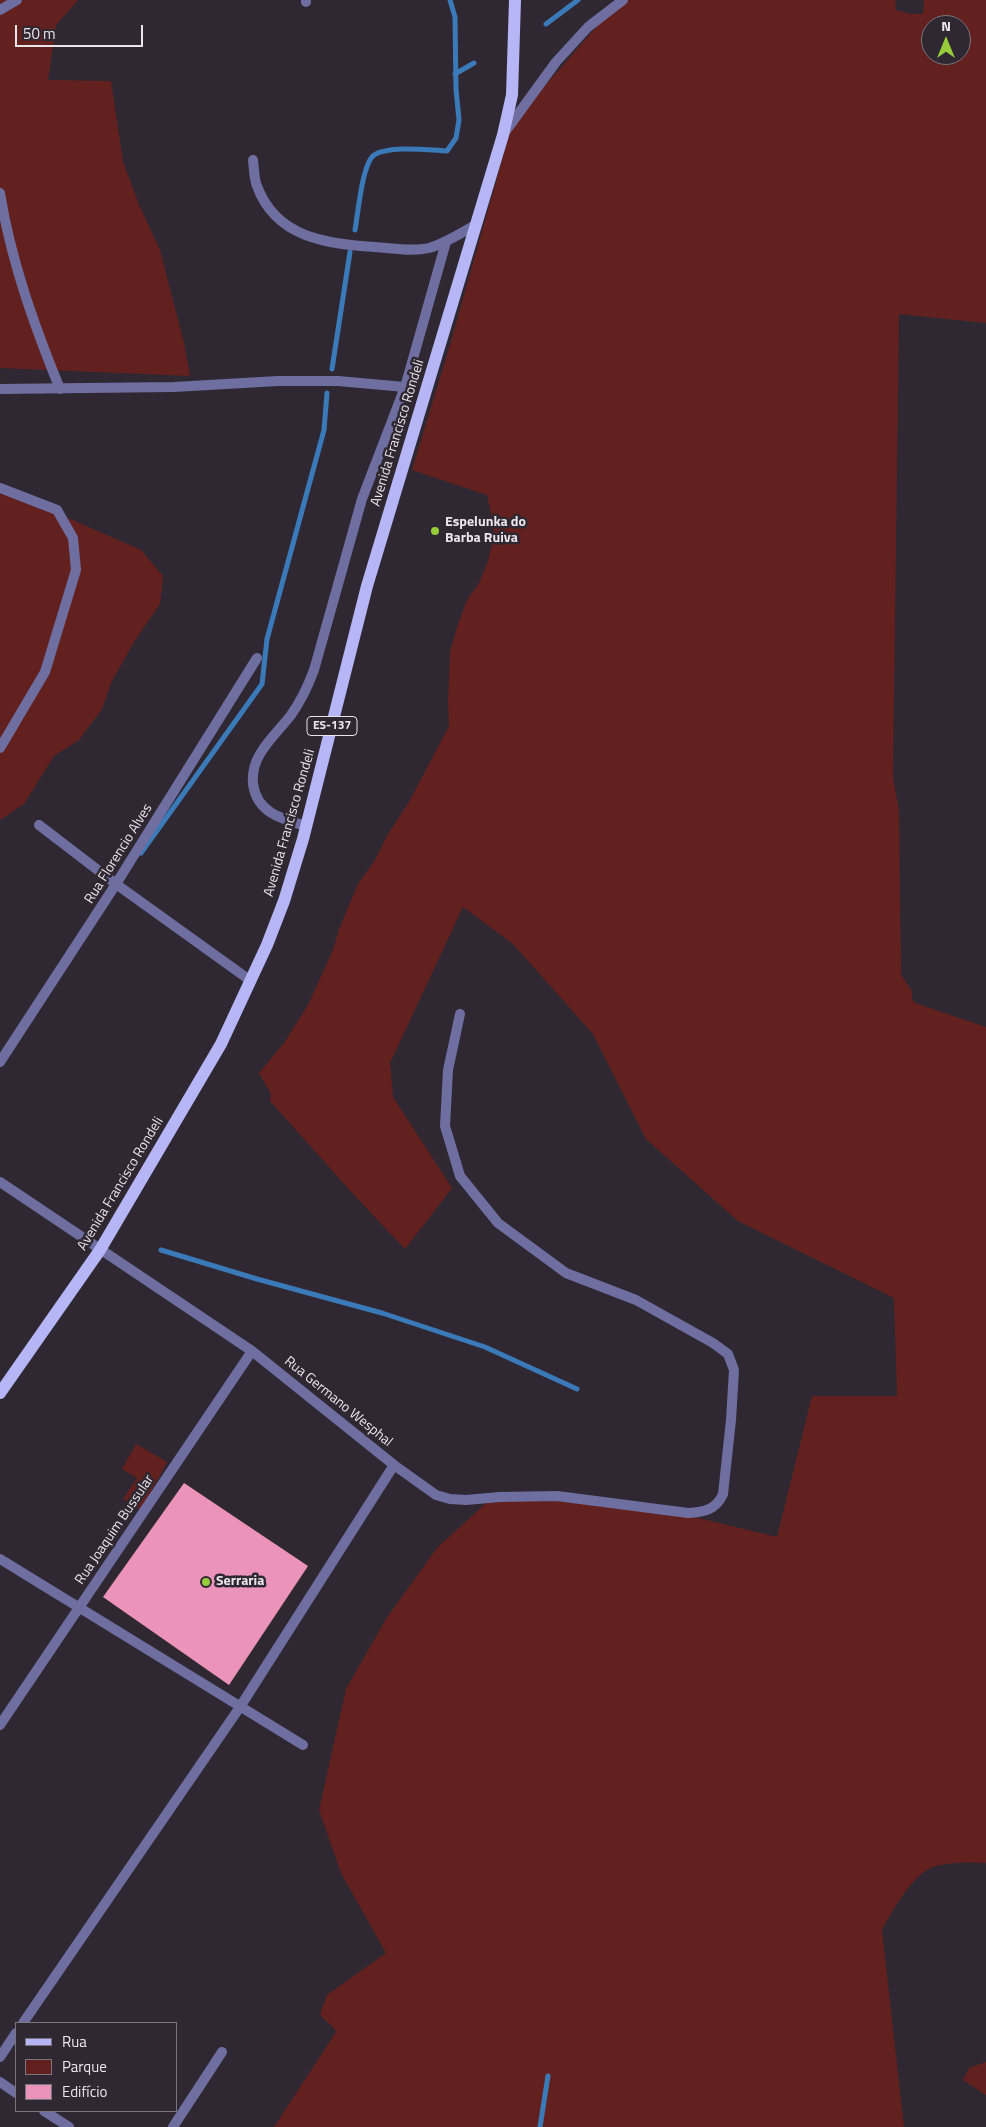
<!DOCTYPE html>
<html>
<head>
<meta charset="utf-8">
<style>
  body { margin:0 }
  #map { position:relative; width:986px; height:2127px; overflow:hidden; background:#2f2832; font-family:"Titillium Web",sans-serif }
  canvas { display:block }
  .legend { position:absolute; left:15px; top:2022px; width:162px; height:90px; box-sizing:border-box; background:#2f2832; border:1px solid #7a747c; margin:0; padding:6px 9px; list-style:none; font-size:15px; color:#eae5eb }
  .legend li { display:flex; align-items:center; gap:10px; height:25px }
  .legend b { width:25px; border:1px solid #7a747c }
  .north { position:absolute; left:921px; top:15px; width:50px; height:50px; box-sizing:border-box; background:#2f2832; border:1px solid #7a747c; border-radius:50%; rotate:0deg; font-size:14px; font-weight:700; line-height:20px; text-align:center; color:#eae5eb }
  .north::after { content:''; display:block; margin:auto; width:18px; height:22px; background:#96cc39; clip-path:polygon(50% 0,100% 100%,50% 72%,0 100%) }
  .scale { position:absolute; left:15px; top:25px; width:128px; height:22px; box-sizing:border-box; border:2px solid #eae5eb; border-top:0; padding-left:6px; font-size:15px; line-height:18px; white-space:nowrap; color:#eae5eb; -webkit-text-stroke:4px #2f2832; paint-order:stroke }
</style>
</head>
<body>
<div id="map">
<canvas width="986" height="2127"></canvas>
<ul class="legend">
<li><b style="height:6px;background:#b6b6f6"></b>Rua</li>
<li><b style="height:14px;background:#62211e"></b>Parque</li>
<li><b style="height:14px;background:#ec93bb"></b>Edifício</li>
</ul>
<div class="north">N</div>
<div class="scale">50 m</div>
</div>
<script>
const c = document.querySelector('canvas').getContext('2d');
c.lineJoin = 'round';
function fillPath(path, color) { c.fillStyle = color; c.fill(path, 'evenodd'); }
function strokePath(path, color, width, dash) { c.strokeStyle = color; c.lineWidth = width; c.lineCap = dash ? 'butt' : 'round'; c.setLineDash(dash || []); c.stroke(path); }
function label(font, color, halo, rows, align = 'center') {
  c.font = font + ' "Titillium Web",sans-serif'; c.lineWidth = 5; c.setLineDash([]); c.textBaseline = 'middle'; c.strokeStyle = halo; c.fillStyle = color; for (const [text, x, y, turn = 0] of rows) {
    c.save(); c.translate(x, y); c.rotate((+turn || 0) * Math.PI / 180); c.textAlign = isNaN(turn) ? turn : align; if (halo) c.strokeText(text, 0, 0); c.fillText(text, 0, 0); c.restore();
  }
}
fillPath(new Path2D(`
  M0 0H78L56 25 48 80 111 81 123 162 140 207 160 250 184 343 190 376 0 368Z
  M619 0H895L896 10 911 14H923L924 0H986V323L899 314 893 777 899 811 901 975 912 991V999L915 1003 986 1027V1863C970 1862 951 1862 936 1866 914 1871 892 1911 882 1930L904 2127H274L336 2032C332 2023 325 2022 320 2014L327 1995 386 1953 341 1873 319 1810 346 1689 386 1619 437 1548 496 1494 665 1510 777 1537 812 1396H897L894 1298 738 1221 646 1139 593 1034 513 944 463 907 390 1063 393 1097 452 1188 405 1249 355 1196 270 1101 271 1094 259 1073 284 1043 308 1005 333 950 339 929 358 884 375 860 388 834 409 802 449 726 448 703 450 652 458 624 467 600 479 583 488 561 494 536 492 518 487 495 412 470 450 345 514 118 560 69ZM931 25H961V55H931Z
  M0 491 68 518 141 550 163 576 160 604 134 642 111 683 102 709 79 740 54 756 24 804 0 820Z
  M136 1444 167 1462 141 1510 123 1499 137 1478 122 1469Z
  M986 2062V2095L963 2080 969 2068Z`), '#62211e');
strokePath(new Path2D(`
  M546 24 578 0
  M455 74 474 63
  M355 230C358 214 362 164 374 155 389 145 429 150 447 151L456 138 459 120 456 89 455 17 450 0
  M332 369 350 252
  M141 853 262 684 267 639 324 430 327 393
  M161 1250 257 1279 382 1313 485 1347 577 1389
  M540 2127 548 2076`), '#3b7ab8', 5);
fillPath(new Path2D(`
  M184 1483 308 1566 229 1685 103 1597Z`), '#ec93bb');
strokePath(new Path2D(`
  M306 2V0
  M0 389 174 387 278 381H338L405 387`), '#6e6ea1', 10);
strokePath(new Path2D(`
  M0 10 17 0
  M505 132 556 62 588 27 623 0
  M253 160C254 168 254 179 257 186 276 238 327 244 375 247 392 248 412 252 429 248 446 243 461 233 477 224
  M0 193C11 261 34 325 60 389
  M0 488 57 510 73 538 76 570 45 672 0 748
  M39 825 116 884 251 981
  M306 826C282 819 257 813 253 784 252 773 254 764 260 754 268 740 281 728 291 715 301 701 308 686 314 670L362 499 405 387 446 242
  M0 1062 116 884 257 658
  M0 1182 252 1351 394 1465 436 1495 450 1499 466 1500 500 1497 557 1496 688 1513C704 1512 716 1510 723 1494L731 1420 734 1370 728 1354 713 1343 636 1300 566 1273 498 1223 460 1176 445 1126 448 1070 460 1014
  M0 1559 303 1745
  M0 1725 252 1351
  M23 2023 240 1707 394 1465
  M0 2057 16 2033
  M0 2082 16 2093
  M44 2111 69 2127
  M173 2127 222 2052`), '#6e6ea1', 10);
strokePath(new Path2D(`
  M0 1393 100 1250 221 1044 267 945 284 901 303 839 367 586 503 135 512 95 515 0`), '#b6b6f6', 12);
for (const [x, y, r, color] of [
  [435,531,5,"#96cc39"],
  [206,1582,5,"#96cc39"]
]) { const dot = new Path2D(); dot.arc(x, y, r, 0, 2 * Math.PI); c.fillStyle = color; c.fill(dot); strokePath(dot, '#2f2832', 2); }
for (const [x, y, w] of [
  [332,726,50]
]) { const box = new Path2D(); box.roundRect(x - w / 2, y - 9.5, w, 19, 4); c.fillStyle = '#2f2832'; c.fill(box); strokePath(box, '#eae5eb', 1); }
label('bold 12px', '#eae5eb', null, [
  ["ES-137",332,726]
]);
label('14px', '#eae5eb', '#2f2832', [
  ["Avenida Francisco Rondeli",398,433,-73],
  ["Avenida Francisco Rondeli",290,823,-74],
  ["Rua Florencio Alves",119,854,-58],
  ["Avenida Francisco Rondeli",121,1184,-59],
  ["Rua Germano Wesphal",338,1402,39],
  ["Rua Joaquim Bussular",115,1530,-56]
]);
label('bold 14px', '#eae5eb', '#2f2832', [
  ["Espelunka do",445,523],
  ["Barba Ruiva",445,539],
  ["Serraria",216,1582]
], 'left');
</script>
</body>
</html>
